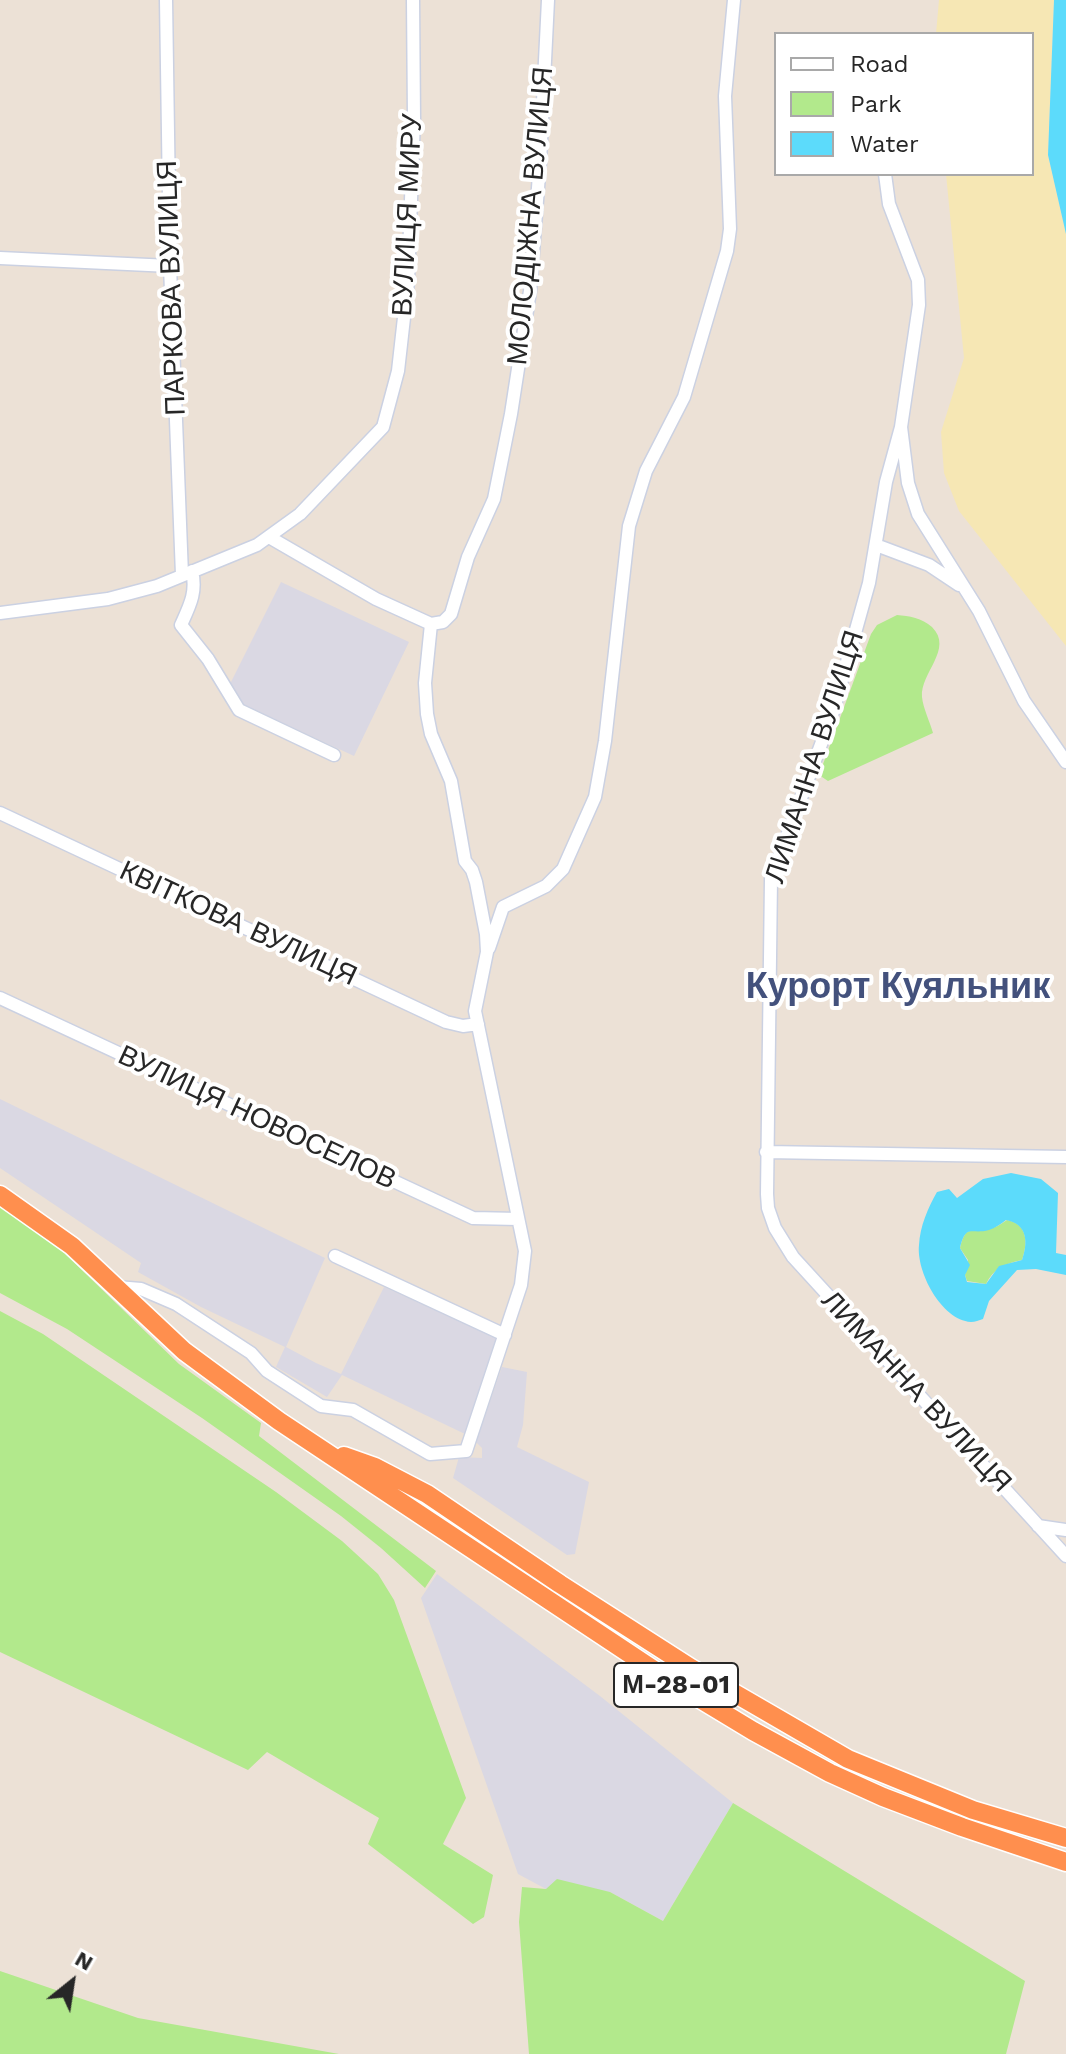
<!DOCTYPE html>
<html>
<head>
<meta charset="utf-8">
<style>
  body { margin:0 }
  #map { position:relative; width:1066px; height:2054px; overflow:hidden; background:#ece1d6; font-family:"Work Sans",sans-serif }
  canvas { display:block }
  .legend { position:absolute; left:774px; top:32px; width:260px; height:144px; box-sizing:border-box; background:#fff; border:2px solid #a9a9a9; margin:0; padding:10px 14px; list-style:none; font-size:24px; color:#272727 }
  .legend li { display:flex; align-items:center; gap:16px; height:40px }
  .legend b { width:40px; border:2px solid #a9a9a9 }
  .north { position:absolute; left:32px; top:1942px; width:80px; height:80px; -webkit-text-stroke:6px #fff; paint-order:stroke; rotate:30deg; font-size:22px; font-weight:700; line-height:32px; text-align:center; color:#272727 }
  .north::after { content:''; display:block; margin:auto; width:28px; height:36px; background:#272727; clip-path:polygon(50% 0,100% 100%,50% 72%,0 100%) }
</style>
</head>
<body>
<div id="map">
<canvas width="1066" height="2054"></canvas>
<ul class="legend">
<li><b style="height:10px;background:#fff"></b>Road</li>
<li><b style="height:22px;background:#b2e98c"></b>Park</li>
<li><b style="height:22px;background:#5cdbfb"></b>Water</li>
</ul>
<div class="north">N</div>
</div>
<script>
const c = document.querySelector('canvas').getContext('2d');
c.lineJoin = 'round';
function fillPath(path, color) { c.fillStyle = color; c.fill(path, 'evenodd'); }
function strokePath(path, color, width, dash) { c.strokeStyle = color; c.lineWidth = width; c.lineCap = dash ? 'butt' : 'round'; c.setLineDash(dash || []); c.stroke(path); }
function label(font, color, halo, rows, align = 'center') {
  c.font = font + ' "Work Sans",sans-serif'; c.lineWidth = 8; c.setLineDash([]); c.textBaseline = 'middle'; c.strokeStyle = halo; c.fillStyle = color; for (const [text, x, y, turn = 0] of rows) {
    c.save(); c.translate(x, y); c.rotate((+turn || 0) * Math.PI / 180); c.textAlign = isNaN(turn) ? turn : align; if (halo) c.strokeText(text, 0, 0); c.fillText(text, 0, 0); c.restore();
  }
}
fillPath(new Path2D(`
  M281 582 409 642 354 756 240 703 229 686Z
  M0 1099 325 1258 286 1347 316 1363 341 1374 384 1287 499 1339 467 1435 342 1375 327 1397 276 1367 285 1347 201 1307 138 1272 141 1263 0 1168Z
  M502 1367 527 1372 523 1425 517 1447 589 1482 575 1554 567 1555 453 1478 459 1457 482 1458V1448L476 1442Z
  M437 1574 600 1696 733 1803 663 1921 610 1892 546 1889 518 1874 421 1598Z`), '#dad8e3');
fillPath(new Path2D(`
  M897 615C909 616 922 618 932 627 954 649 920 673 922 697 923 708 930 722 933 733L828 781 819 775 871 634 877 625Z
  M0 1207 55 1244 179 1364 261 1423 259 1436 436 1571 425 1588 381 1548 341 1516 202 1418 67 1329 0 1293Z
  M1007 1220C1028 1224 1028 1243 1022 1260 1006 1263 993 1269 986 1284L967 1281 965 1275 968 1260 960 1248C966 1223 971 1234 989 1229 995 1228 1001 1224 1007 1220Z
  M0 1311 43 1334 276 1492 342 1541 378 1574 394 1600 466 1798 443 1844 493 1875 484 1917 473 1924 368 1844 379 1818 267 1752 248 1770 0 1652Z
  M733 1803 1025 1981 1006 2054H529L519 1922 522 1887 546 1889 557 1879 610 1892 663 1921Z
  M0 1971 138 2018 339 2054H0Z`), '#b2e98c');
fillPath(new Path2D(`
  M939 0H1054L1048 155 1066 234V646L959 511 944 473 941 432 964 358 946 174H1032V34H936Z`), '#f6e7b4');
fillPath(new Path2D(`
  M1054 0H1066V234L1048 155Z
  M1011 1173 1041 1179 1058 1193 1056 1253 1066 1255V1275L1036 1269 1017 1270 989 1301 983 1319C979 1320 975 1322 971 1322 941 1320 916 1271 919 1245 920 1226 928 1208 937 1192L949 1189 957 1198 983 1179ZM1006 1220C1028 1224 1028 1243 1022 1260L999 1266 986 1284 967 1282 965 1275 970 1265 960 1248C966 1223 971 1235 989 1230 995 1228 1001 1224 1006 1220Z`), '#5cdbfb');
const minor = new Path2D(`
  M166 0 170 266 182 575
  M885 174 889 204 918 280 919 305 901 427 908 483 918 514 979 611 1024 701 1066 762
  M0 258 170 266
  M901 427 886 482 869 583 833 712 771 879 767 1194 768 1208 775 1228 793 1257 1066 1556
  M269 537 376 599 431 624 443 622 451 614 468 557 494 499 511 414 530 291 540 162 548 0
  M876 545 929 565 959 585
  M192 571C197 592 190 605 181 625L208 659 239 710 334 755
  M0 613 108 599 157 586 257 545 300 514 383 427 398 371 408 282 414 118 413 0
  M0 813 446 1022 463 1026 478 1024
  M489 948 503 907 546 886 563 869 595 797 605 741 629 526 646 471 684 397 727 251 730 229 725 96 734 0
  M0 998 473 1218 518 1219
  M766 1152 1066 1157
  M335 1256 505 1335
  M117 1287 141 1289 176 1304 251 1353 267 1371 321 1406 353 1410 430 1454 466 1451 521 1285 525 1251 475 1011 487 952 486 934 476 882 472 870 465 861 451 781 431 734 427 714 425 683 431 624
  M1038 1526 1066 1530`);
const highway = new Path2D(`
  M0 1195 72 1246 184 1351 279 1421 672 1682 753 1731 830 1773 883 1797 962 1827 1066 1862
  M344 1456 375 1467 427 1494 560 1584 691 1668 848 1759 973 1810 1066 1838`);
strokePath(minor, '#cbd1e2', 15);
strokePath(highway, '#fff', 21);
strokePath(minor, '#fff', 12);
strokePath(highway, '#ff8f4e', 18);
for (const [x, y, w] of [
  [676,1685,124]
]) { const box = new Path2D(); box.roundRect(x - w / 2, y - 22, w, 44, 6); c.fillStyle = '#fff'; c.fill(box); strokePath(box, '#272727', 2); }
label('bold 26px', '#272727', null, [
  ["М-28-01",676,1685]
]);
label('28px', '#272727', '#fff', [
  ["ВУЛИЦЯ МИРУ",408,215,-87],
  ["МОЛОДІЖНА ВУЛИЦЯ",531,216,-85],
  ["ПАРКОВА ВУЛИЦЯ",172,288,-92],
  ["ЛИМАННА ВУЛИЦЯ",815,757,-72],
  ["КВІТКОВА ВУЛИЦЯ",238,924,25],
  ["ВУЛИЦЯ НОВОСЕЛОВ",257,1118,25],
  ["ЛИМАННА ВУЛИЦЯ",916,1392,47]
]);
label('bold 36px', '#43517c', '#fff', [
  ["Курорт Куяльник",898,987]
]);
</script>
</body>
</html>
